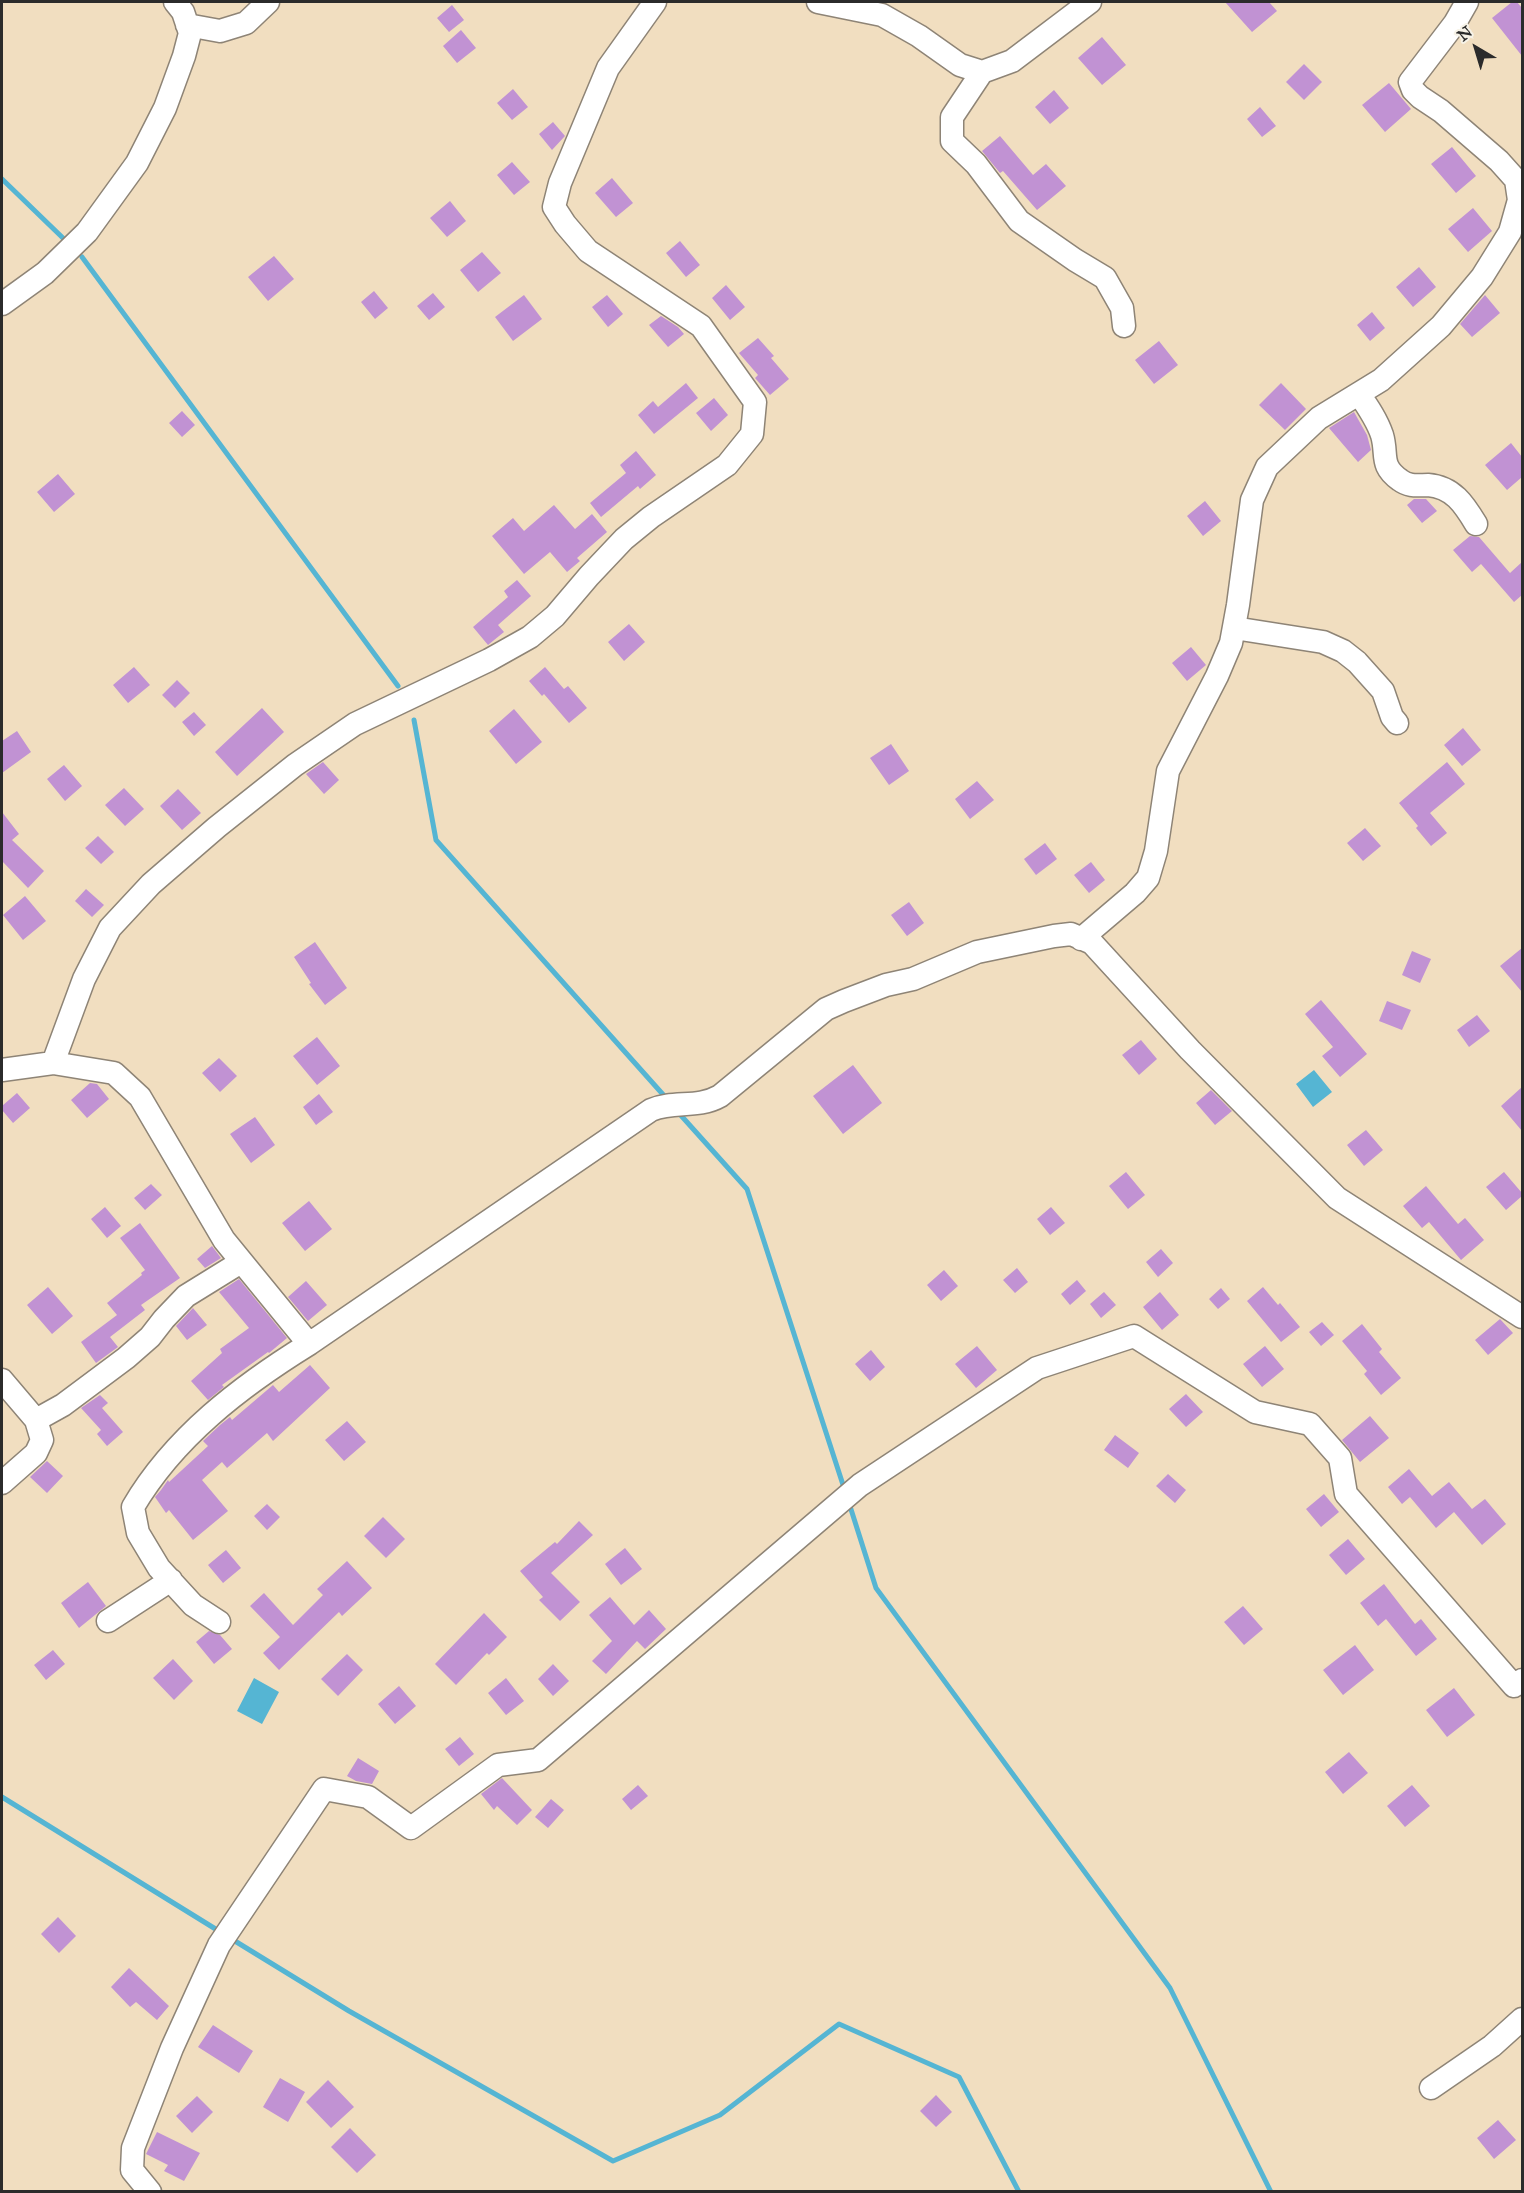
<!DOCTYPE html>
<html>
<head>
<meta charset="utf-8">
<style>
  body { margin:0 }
  #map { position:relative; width:1524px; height:2193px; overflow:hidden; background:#f1dec0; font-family:"IM FELL Great Primer",serif }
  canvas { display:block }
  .frame { position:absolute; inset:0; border:3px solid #2b2b2b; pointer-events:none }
  .north { position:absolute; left:1446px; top:18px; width:60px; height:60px; -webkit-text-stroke:4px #f7f3e8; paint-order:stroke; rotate:322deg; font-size:16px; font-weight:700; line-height:24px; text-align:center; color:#2b2b2b }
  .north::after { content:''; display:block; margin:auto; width:21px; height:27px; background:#2b2b2b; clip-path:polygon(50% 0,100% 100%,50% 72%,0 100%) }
</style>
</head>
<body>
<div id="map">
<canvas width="1524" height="2193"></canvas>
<div class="frame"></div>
<div class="north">N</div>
</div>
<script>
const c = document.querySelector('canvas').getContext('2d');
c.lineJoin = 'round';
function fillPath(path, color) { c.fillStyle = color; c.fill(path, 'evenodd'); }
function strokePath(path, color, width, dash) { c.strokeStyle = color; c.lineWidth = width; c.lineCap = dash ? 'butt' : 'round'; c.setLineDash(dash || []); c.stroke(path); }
fillPath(new Path2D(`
  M1314 1070 1332 1092 1313 1107 1296 1084Z
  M254 1678 279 1692 262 1724 237 1711Z`), '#55b5d3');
strokePath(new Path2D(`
  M2 179 65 240
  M82 257 398 686
  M414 720 436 840 667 1099
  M677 1111 747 1189 845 1491
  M849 1503 876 1588 1170 1988 1271 2192
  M2 1797 222 1933
  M230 1938 349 2011 613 2161 720 2115 839 2024 959 2077 1019 2192`), '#55b5d3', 5);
fillPath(new Path2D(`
  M1225 2H1269L1277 11 1252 32Z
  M1512 2H1517L1522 8V56L1492 18Z
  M452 5 464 20 449 32 437 18Z
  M461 30 476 48 457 63 443 46Z
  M1102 37 1126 65 1102 85 1078 58Z
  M1304 64 1322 82 1304 100 1286 82Z
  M1389 83 1411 109 1385 132 1362 105Z
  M513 89 528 107 512 120 497 103Z
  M1054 90 1069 108 1050 124 1035 107Z
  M1260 107 1276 126 1262 137 1247 119Z
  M553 122 565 136 552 150 539 134Z
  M1000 136 1033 175 1046 164 1066 186 1037 210 1003 171 1000 173 982 151Z
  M1452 147 1476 176 1456 193 1431 164Z
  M512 162 530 182 514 195 497 175Z
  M612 178 633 203 616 217 595 193Z
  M450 201 466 221 447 237 430 218Z
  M1473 208 1492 231 1468 252 1448 229Z
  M680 241 700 265 686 277 666 253Z
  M482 252 501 273 478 292 460 270Z
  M274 256 294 279 268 301 248 277Z
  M1419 267 1436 287 1413 307 1396 287Z
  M726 285 745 307 730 320 712 298Z
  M374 291 388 308 375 319 361 302Z
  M433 293 445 307 429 320 417 306Z
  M524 295 542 319 513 341 495 317Z
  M607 295 623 314 608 327 592 307Z
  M1485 295 1500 313 1472 337 1460 324Z
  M1372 312 1385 328 1370 341 1357 325Z
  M661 316 678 327 684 334 668 347 649 325Z
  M758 338 774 356 771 358 789 379 770 395 755 378 758 375 739 353Z
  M1159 341 1178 365 1154 384 1135 360Z
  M686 383 698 398 654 434 638 415 653 401 658 407Z
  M1281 383 1306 409 1285 430 1259 405Z
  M714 398 728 415 711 431 696 413Z
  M182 411 195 425 182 437 169 423Z
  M1354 412 1367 435 1371 450 1358 462 1329 428Z
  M1511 443 1522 457V477L1507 490 1485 465Z
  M636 451 656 475 640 489 638 486 601 517 590 503 626 473 620 465Z
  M58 474 75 494 54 512 37 492Z
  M1414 499H1426L1437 511 1422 523 1407 505Z
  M1205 501 1221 521 1203 536 1187 516Z
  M554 505 575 529 592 514 607 532 577 558 580 561 567 572 550 552 524 574 492 536 513 518 524 531Z
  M1470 536 1479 537 1510 573 1522 562V595L1514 602 1481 564 1472 572 1453 550Z
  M517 580 531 596 498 625 504 632 488 645 473 627 508 597 504 591Z
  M629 624 645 642 624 661 608 642Z
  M1191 647 1206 665 1187 681 1172 663Z
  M134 667 150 685 128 703 113 685Z
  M545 667 564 689 568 686 587 708 569 723 544 694 542 696 529 681Z
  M177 680 190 693 175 708 162 695Z
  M262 708 284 732 237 776 215 752Z
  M514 709 542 742 516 764 489 731Z
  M194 712 206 725 194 736 182 722Z
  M1463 728 1481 750 1462 766 1444 745Z
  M17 731 31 752 2 773V741Z
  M891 744 909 771 889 785 870 758Z
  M323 762 339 780 324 794 306 774Z
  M1447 762 1465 784 1430 813 1447 833 1431 846 1416 828 1418 826 1399 803Z
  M64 765 82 786 65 801 47 779Z
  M977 781 994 800 970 819 955 799Z
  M124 788 144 809 125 826 105 805Z
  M178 789 201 813 182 830 160 806Z
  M2 812 19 834 12 840 44 871 28 888 2 861Z
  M1365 828 1381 846 1363 861 1347 843Z
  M98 836 114 852 101 864 85 848Z
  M1045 843 1057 859 1036 875 1024 859Z
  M1091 862 1105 880 1089 893 1074 875Z
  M86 889 104 905 92 917 75 901Z
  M25 896 46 921 23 940 3 915Z
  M909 902 924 923 907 936 891 915Z
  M315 942 347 988 325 1005 309 984 311 983 294 957Z
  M1522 948V992L1500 966Z
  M1412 951 1431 959 1420 983 1402 975Z
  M1321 1000 1367 1054 1340 1077 1322 1056 1333 1047 1305 1014Z
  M1387 1001 1411 1010 1402 1030 1379 1021Z
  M1477 1015 1490 1031 1469 1047 1457 1030Z
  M317 1037 340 1066 317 1085 293 1056Z
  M1141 1040 1157 1059 1139 1075 1122 1055Z
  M219 1058 237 1076 220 1092 202 1073Z
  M853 1065 882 1103 843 1134 813 1096Z
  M90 1083 97 1084 109 1099 87 1118 71 1100Z
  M1522 1087V1131L1501 1106Z
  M1211 1090 1232 1111 1215 1125 1196 1103Z
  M17 1093 30 1108 13 1123 2 1110V1106Z
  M319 1094 333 1112 316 1125 303 1107Z
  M255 1117 275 1145 251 1163 230 1134Z
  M1366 1130 1383 1150 1364 1166 1347 1145Z
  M1126 1172 1145 1195 1128 1209 1109 1186Z
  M1504 1172 1522 1193V1196L1506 1210 1486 1187Z
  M151 1184 162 1195 145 1210 134 1198Z
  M1426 1186 1458 1224 1465 1218 1484 1240 1461 1260 1429 1222 1422 1228 1403 1206Z
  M309 1201 332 1229 305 1251 282 1223Z
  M105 1207 121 1226 107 1238 91 1219Z
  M1051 1207 1065 1223 1050 1235 1037 1219Z
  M140 1223 180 1278 141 1305 145 1310 110 1337 118 1347 96 1363 81 1342 117 1315 107 1303 142 1275 141 1273 145 1270 120 1238Z
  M212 1246 221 1258 205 1268 197 1259Z
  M1161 1249 1173 1263 1158 1277 1146 1262Z
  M1017 1268 1028 1282 1015 1293 1003 1280Z
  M944 1270 958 1286 941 1301 927 1285Z
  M239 1279 287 1338 269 1353 268 1352 222 1385 224 1387 208 1400 191 1381 222 1353 220 1349 249 1328 219 1292Z
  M1077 1280 1086 1291 1070 1305 1061 1294Z
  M306 1281 327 1305 308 1321 288 1297Z
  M48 1287 73 1316 52 1334 27 1305Z
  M1263 1287 1278 1305 1280 1303 1300 1327 1281 1342 1247 1301Z
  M1221 1288 1230 1299 1218 1309 1209 1299Z
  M1104 1292 1116 1305 1101 1318 1090 1304Z
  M1160 1292 1179 1315 1162 1330 1143 1307Z
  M193 1308 207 1325 187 1340 176 1326Z
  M1500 1319 1513 1333 1488 1355 1475 1340Z
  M1322 1322 1334 1335 1321 1346 1309 1332Z
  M1362 1324 1382 1349 1379 1352 1401 1378 1381 1395 1364 1374 1367 1371 1342 1341Z
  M977 1346 997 1370 976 1388 955 1364Z
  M1265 1346 1284 1369 1262 1387 1243 1364Z
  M871 1350 885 1367 870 1381 855 1364Z
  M310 1365 330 1388 273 1441 267 1433 227 1468 222 1462 202 1480 228 1511 193 1540 169 1510 166 1513 155 1497 161 1490 168 1480 169 1482 208 1446 203 1441 220 1425 230 1417 232 1420 273 1385 279 1392Z
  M1186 1394 1203 1412 1186 1427 1169 1409Z
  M100 1395 108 1403 102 1408 123 1432 107 1446 97 1434 101 1430 81 1408Z
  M1370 1416 1389 1438 1360 1462 1342 1440Z
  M347 1421 366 1442 344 1461 325 1440Z
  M1115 1435 1139 1453 1128 1468 1104 1450Z
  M47 1461 63 1476 47 1493 30 1477Z
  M1409 1469 1432 1496 1449 1482 1472 1509 1485 1499 1506 1524 1482 1545 1454 1512 1436 1528 1410 1497 1402 1504 1388 1487Z
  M1168 1474 1186 1490 1175 1503 1156 1486Z
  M1324 1494 1339 1512 1321 1527 1306 1509Z
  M267 1504 280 1517 267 1530 254 1516Z
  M383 1517 405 1539 386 1558 364 1536Z
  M579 1521 593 1535 551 1573 580 1602 560 1621 539 1600 543 1597 520 1571 555 1542 557 1544Z
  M1348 1539 1365 1559 1346 1575 1329 1555Z
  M625 1548 642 1569 621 1585 605 1564Z
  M226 1550 241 1568 223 1583 208 1565Z
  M347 1561 372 1588 342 1616 339 1612 279 1670 263 1653 280 1637 250 1606 264 1593 293 1625 323 1595 317 1589Z
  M88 1582 106 1606 79 1628 61 1603Z
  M1384 1584 1415 1624 1421 1619 1437 1639 1416 1656 1386 1619 1378 1626 1360 1603Z
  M610 1597 634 1625 649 1610 666 1629 645 1649 637 1641 606 1674 592 1661 612 1641 589 1615Z
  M1243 1606 1263 1629 1244 1645 1224 1622Z
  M484 1613 507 1637 489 1655 487 1653 456 1685 435 1664Z
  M209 1631 220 1635 232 1649 214 1664 196 1642Z
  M1355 1645 1374 1670 1343 1695 1323 1670Z
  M53 1650 65 1664 46 1680 34 1665Z
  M347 1654 363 1670 338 1696 321 1679Z
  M173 1659 193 1681 174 1700 153 1678Z
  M553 1664 569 1681 553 1696 538 1679Z
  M506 1678 524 1701 506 1715 488 1693Z
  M399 1686 416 1706 395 1724 378 1704Z
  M1454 1688 1475 1715 1447 1737 1426 1710Z
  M460 1737 474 1754 459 1766 445 1749Z
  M1349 1752 1368 1773 1343 1794 1325 1772Z
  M358 1758 379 1771 372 1784 356 1781 347 1776Z
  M502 1778 532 1810 517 1825 497 1806 494 1810 481 1794Z
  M638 1785 648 1796 631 1810 622 1799Z
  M1412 1785 1430 1806 1405 1827 1387 1806Z
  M551 1799 564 1810 548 1828 535 1817Z
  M58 1917 76 1936 59 1953 41 1934Z
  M129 1968 169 2006 157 2020 136 2002 130 2007 111 1987Z
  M213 2025 253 2051 239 2073 198 2047Z
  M280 2078 305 2092 288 2122 263 2107Z
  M328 2080 354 2107 331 2128 306 2102Z
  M936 2095 952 2112 936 2127 920 2111Z
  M197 2096 213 2112 192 2133 176 2116Z
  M1498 2120 1516 2140 1494 2159 1477 2138Z
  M350 2128 376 2155 357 2173 331 2147Z
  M157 2132 200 2153 184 2181 164 2171 168 2165 146 2154Z`), '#c192d3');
const minor = new Path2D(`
  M818 2 882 15 919 36 960 65 982 72 1012 61 1090 2
  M187 25 220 31 246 23 268 2
  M982 72 952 117V141L976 164 1019 221 1075 260 1105 278 1122 308 1124 326
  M2 304 45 273 87 232 137 163 165 108 184 56 190 33 183 12 175 2
  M1359 394C1368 407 1377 420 1382 435 1388 455 1379 465 1400 480 1409 487 1418 485 1428 485 1453 487 1464 504 1476 524
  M1234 628 1323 642 1343 651 1357 662 1383 691 1392 717 1397 723
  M1081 939 1135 893 1148 878 1156 851 1168 771 1217 676 1231 643 1238 605 1252 500 1267 467 1319 418 1381 380 1441 326 1482 277 1510 232 1519 200 1516 180 1499 161 1441 111 1420 97 1413 90 1410 82 1455 23 1467 2
  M53 1063 84 979 110 928 151 884 217 827 295 765 355 724 489 660 530 637 555 616 589 576 624 539 651 517 727 465 752 434 755 402 701 326 588 251 565 224 554 207 560 183 608 68 655 2
  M2 1070 53 1063 114 1073 140 1097 224 1240 309 1344 651 1110C674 1100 697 1109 720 1096L826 1009 844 1001 886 985 913 979 977 952 1054 936 1071 934 1092 943 1190 1050 1337 1198 1522 1317
  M2 1380 36 1420 42 1440 36 1453 2 1483
  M36 1420 63 1405 126 1358 150 1337 164 1319 186 1296 241 1262
  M108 1621 171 1580
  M219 1622 193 1605 159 1568 138 1533 133 1507C174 1437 241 1386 309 1344
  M1431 2088 1492 2046 1522 2019
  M150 2192 132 2170 133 2148 172 2048 219 1945 324 1789 368 1797 411 1828 498 1765 538 1760 860 1485 1037 1368 1134 1336 1255 1412 1310 1424 1340 1458 1346 1494 1514 1686 1522 1680`);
strokePath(minor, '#8e8476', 25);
strokePath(minor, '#fff', 22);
</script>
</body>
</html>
